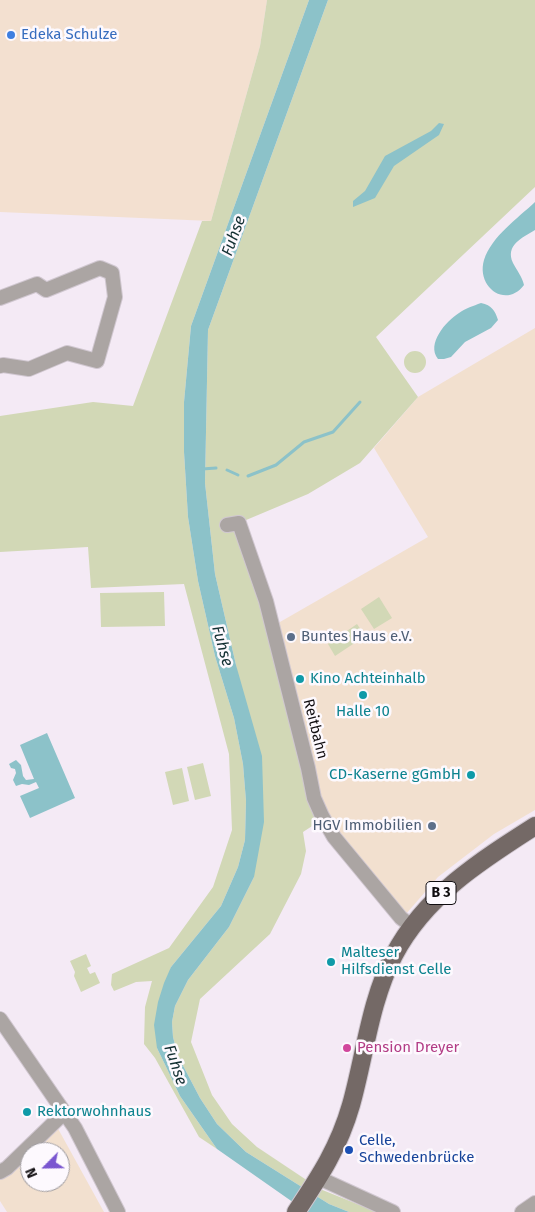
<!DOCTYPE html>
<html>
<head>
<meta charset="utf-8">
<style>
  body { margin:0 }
  #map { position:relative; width:535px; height:1212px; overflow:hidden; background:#f4eaf5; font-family:"Fira Sans",sans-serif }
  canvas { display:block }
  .north { position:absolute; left:20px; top:1142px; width:50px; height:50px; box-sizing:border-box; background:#fdf9fe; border:1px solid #9e9b9f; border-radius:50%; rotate:247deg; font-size:14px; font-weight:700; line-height:20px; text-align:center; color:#100d10 }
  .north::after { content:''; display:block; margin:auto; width:18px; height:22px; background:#7a56d0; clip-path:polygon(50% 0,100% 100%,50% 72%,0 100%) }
</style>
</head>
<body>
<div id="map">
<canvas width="535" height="1212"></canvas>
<div class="north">N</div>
</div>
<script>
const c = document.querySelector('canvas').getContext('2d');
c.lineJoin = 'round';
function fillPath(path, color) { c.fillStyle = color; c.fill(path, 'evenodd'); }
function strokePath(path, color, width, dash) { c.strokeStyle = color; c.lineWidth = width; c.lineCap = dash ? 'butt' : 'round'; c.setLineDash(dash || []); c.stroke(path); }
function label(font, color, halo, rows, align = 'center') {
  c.font = font + ' "Fira Sans",sans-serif'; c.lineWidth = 5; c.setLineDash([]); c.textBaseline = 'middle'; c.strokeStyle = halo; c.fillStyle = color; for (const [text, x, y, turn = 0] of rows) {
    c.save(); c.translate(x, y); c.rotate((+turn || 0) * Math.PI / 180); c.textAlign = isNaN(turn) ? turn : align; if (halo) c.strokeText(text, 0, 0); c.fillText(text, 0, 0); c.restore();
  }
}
fillPath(new Path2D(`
  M535 328V810L494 834 438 877 406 914 326 817 308 768 273 626 428 537 374 448 418 397Z
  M56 1125 104 1212H7L0 1201V1178ZM30 1152H60V1182H30Z`), '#f2e0cf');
fillPath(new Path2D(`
  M0 0H267L260 46 211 221 0 212Z`), '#f3e0d0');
fillPath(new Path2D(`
  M267 0H309L191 326 184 402V452L188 517 198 581 215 656 234 718 243 764 246 801 245 840 238 867 221 906 171 967 157 1048 180 1096 217 1149 199 1137 155 1058 144 1044 145 1007 152 981 136 982 114 991 111 985 112 974 169 948 213 887 232 830 229 754 184 584 91 588 88 547 0 552V416L93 402 133 406 202 221H211L260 46Z
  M328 0H535V187L376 337 418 397 360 463 308 494 239 523 308 768 326 817 303 832 306 851 301 874 270 934 200 999 191 1042 212 1095 232 1124 257 1147 320 1189 377 1212H349L329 1204 246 1152 217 1124 200 1098 178 1056 173 1037 172 1022 175 1006 188 980 229 927 254 877 236 665 215 574 205 483 208 330Z
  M404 362a11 11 0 1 1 22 0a11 11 0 1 1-22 0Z
  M164 592 165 626 101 627 100 593Z
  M379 597 392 618 374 629 361 609Z
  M357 624 365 636 335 656 328 644Z
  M203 763 211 796 195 800 187 767Z
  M182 768 189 801 173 805 165 772Z
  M86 954 91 966 87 968 90 974 95 972 100 983 81 992 74 976 75 972 70 961Z`), '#d2d8b6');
fillPath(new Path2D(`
  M309 0H328L208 330 205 483 215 574 236 665 262 756 264 822 254 877 229 927 188 980 175 1006 172 1022 173 1037 178 1056 200 1098 217 1124 246 1152 329 1204 349 1212H307L217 1149 180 1096 157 1048 154 1025 158 1002 164 983 171 967 221 906 238 867 245 840 246 801 243 764 234 718 215 656 198 581 188 517 184 452V402L191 326Z
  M439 123 444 124 439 135 394 166 375 198 353 207V201L365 191 385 156 431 131Z
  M535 202V230C522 238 505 245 513 263 517 271 522 276 524 285 506 309 476 287 484 260 492 236 517 219 535 202Z
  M481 303C492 305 495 311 498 320L491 328 465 342 451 357 444 359H438C426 344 446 321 459 313 466 308 473 306 481 303Z
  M47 733 75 798 30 818 20 796 39 788 36 782 29 785 22 784 16 786 13 780 16 773 15 769 11 768 9 764 16 760 21 765 23 776 26 780 34 779 20 745Z`), '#8cc2c9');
strokePath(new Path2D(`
  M202 469 216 468
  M227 470 238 475
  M248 476 276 465 304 442 333 432 360 402`), '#8cc2c9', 3);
const minor = new Path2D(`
  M0 298 37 284 46 290 100 268 112 273 115 297 97 361 67 353 29 369 3 365 0 366
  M227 525 239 523 266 601 308 768 314 798 322 816 334 837 401 918 413 927
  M0 1019 75 1128 118 1212
  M0 1172 7 1168 65 1112
  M319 1178 393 1212
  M522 1212 535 1203`);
const major = new Path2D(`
  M296 1212C320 1176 339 1147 351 1105 365 1055 370 1001 394 955 425 896 480 861 535 826`);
strokePath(minor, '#d0c7d0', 16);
strokePath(major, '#d0c7d0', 20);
strokePath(minor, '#aba5a3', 14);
strokePath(major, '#746966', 18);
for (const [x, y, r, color] of [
  [11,35,5,"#3f7fe0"],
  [291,637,5,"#5c6f8a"],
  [300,679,5,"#0f9aa8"],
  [363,695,5,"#0f9aa8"],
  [471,775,5,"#0f9aa8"],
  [432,826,5,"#5c6f8a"],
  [331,962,5,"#0f9aa8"],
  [347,1048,5,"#d1479c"],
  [27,1112,5,"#0f9aa8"],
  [349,1150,5,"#1a4fb4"]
]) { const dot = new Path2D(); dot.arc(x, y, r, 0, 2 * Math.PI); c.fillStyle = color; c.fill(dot); strokePath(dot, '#fdf9fe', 2); }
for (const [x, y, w] of [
  [441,893,30]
]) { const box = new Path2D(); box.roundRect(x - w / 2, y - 11.5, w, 23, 4); c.fillStyle = '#fdf9fe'; c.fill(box); strokePath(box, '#100d10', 1); }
label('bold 14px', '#100d10', null, [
  ["B 3",441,893]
]);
label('15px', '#366cbe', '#fdf9fe', [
  ["Edeka Schulze",21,35]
], 'left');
label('15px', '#4e5e75', '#fdf9fe', [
  ["Buntes Haus e.V.",301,637],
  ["HGV Immobilien",422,826,"right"]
], 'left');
label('15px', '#0d838f', '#fdf9fe', [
  ["Kino Achteinhalb",310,679],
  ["Halle 10",363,712,"center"],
  ["CD-Kaserne gGmbH",461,775,"right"],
  ["Malteser",341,953],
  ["Hilfsdienst Celle",341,970],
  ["Rektorwohnhaus",37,1112]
], 'left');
label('15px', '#100d10', '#fdf9fe', [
  ["Reitbahn",315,729,76]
]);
label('15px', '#b23c85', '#fdf9fe', [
  ["Pension Dreyer",357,1048]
], 'left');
label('15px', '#164399', '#fdf9fe', [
  ["Celle,",359,1141],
  ["Schwedenbrücke",359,1158]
], 'left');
label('italic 16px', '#122f32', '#fdf9fe', [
  ["Fuhse",234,236,-70],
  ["Fuhse",222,646,74],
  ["Fuhse",175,1065,71]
]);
</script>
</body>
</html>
